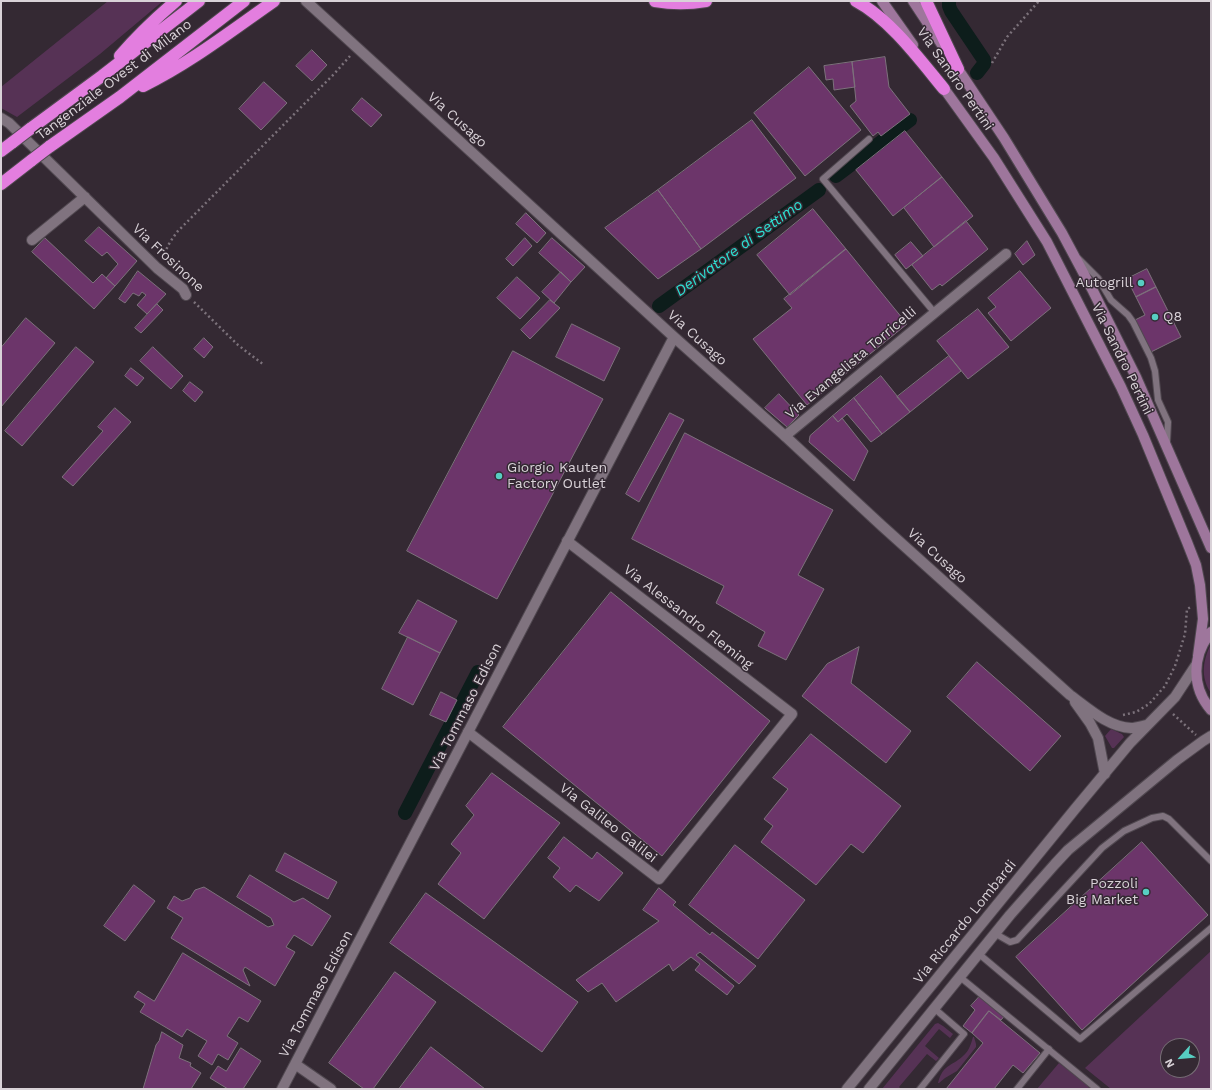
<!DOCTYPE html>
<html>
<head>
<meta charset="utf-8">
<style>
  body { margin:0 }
  #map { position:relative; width:1212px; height:1090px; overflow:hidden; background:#342933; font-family:"Work Sans",sans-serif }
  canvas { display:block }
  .frame { position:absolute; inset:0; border:2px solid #d9d2d8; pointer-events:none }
  .north { position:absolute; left:1160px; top:1038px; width:40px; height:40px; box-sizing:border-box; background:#342933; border:1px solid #766d75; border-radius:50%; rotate:243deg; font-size:11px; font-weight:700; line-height:16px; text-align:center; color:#d9d2d8 }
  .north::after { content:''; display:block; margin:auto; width:14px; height:18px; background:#57cec2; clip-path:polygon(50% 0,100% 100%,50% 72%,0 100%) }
</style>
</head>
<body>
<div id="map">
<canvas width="1212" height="1090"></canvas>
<div class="frame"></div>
<div class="north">N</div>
</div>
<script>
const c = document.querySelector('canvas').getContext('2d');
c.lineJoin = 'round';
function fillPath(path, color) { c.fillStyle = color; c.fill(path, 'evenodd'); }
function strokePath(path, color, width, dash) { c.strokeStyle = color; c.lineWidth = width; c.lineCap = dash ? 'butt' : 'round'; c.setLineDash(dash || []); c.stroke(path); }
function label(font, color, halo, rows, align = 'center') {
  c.font = font + ' "Work Sans",sans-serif'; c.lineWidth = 3; c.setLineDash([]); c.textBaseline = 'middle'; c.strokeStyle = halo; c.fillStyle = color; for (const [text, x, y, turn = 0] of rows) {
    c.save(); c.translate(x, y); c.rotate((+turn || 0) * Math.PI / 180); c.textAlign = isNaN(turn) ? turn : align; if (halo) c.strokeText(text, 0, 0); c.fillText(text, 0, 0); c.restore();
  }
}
fillPath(new Path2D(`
  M108 1H163L100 54 17 117 1 108V87Z
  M1211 644V693C1200 677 1203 660 1211 644Z
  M1111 729 1122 734 1124 737 1114 748H1112L1105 736Z
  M1211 951V1089H1111L1085 1068ZM1168 1046H1192V1070H1168Z
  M938 1023 943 1026 953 1034 950 1038 939 1029 925 1046 939 1058 936 1061 927 1054 899 1087 901 1089H882L935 1024Z
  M973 1037H974L976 1044V1047L957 1071 945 1078 939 1083H938C943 1064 951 1067 963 1056 969 1051 971 1044 973 1037Z
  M1059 1063 1087 1085 1090 1089H1037Z`), '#563255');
strokePath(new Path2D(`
  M949 1V6L951 11 984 60V64L977 73
  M836 176 910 120
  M659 306 819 190
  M405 813 478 672`), '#0d1d1b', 14);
const building = new Path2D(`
  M312 50 327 65 312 81 296 66Z
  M885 57 889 87 910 114 881 136 878 132 873 136 850 106 856 101 852 62Z
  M852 62 855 87 834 90 833 79 826 80 824 66Z
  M809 67 861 130 805 176 754 113Z
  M264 82 287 103 261 130 239 109Z
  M362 98 382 115 371 127 352 110Z
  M752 120 796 178 701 249 658 190Z
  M905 131 942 177 893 216 856 170Z
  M942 177 973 216 934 247 904 208Z
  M658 190 701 249 658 279 605 228Z
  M813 209 846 249 790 295 757 255Z
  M526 213 546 233 537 243 516 224Z
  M966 221 988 249 942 286 940 284 932 290 912 265Z
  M99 227 137 261 115 286 106 278 118 264 107 252 102 256 85 241Z
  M45 238 93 283 102 274 115 286 94 309 32 252Z
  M525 238 532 246 513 266 506 259Z
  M552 238 585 267 571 282 539 253Z
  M1027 241 1035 255 1023 265 1015 254Z
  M911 242 923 256 906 269 895 255Z
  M846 249 907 324 807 405 753 339 792 308 784 299Z
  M1147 269 1156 287 1136 297 1127 279Z
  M138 271 166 294 147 314 137 305 146 295 142 292 139 296 133 293 125 303 119 299Z
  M1020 271 1051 308 1011 341 988 313 996 307 988 298Z
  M561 272 571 282 554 303 542 292Z
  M517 277 540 298 520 319 497 298Z
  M1156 287 1181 337 1151 352 1135 320 1145 315 1136 297Z
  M550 300 560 308 530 339 521 330Z
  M157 304 163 310 141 333 135 328Z
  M978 309 1009 347 968 379 937 341Z
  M26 318 55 343 1 407V348Z
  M572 324 620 348 604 381 556 357Z
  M204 338 213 347 204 358 194 349Z
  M76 347 94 362 22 446 5 431Z
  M153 347 183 376 171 389 140 361Z
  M513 351 603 399 497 599 407 551Z
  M949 356 961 371 910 412 897 397Z
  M131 368 144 378 137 386 125 376Z
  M881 376 910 412 882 434 854 398Z
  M190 382 203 392 195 402 183 391Z
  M779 394 799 415 787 427 765 408Z
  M854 398 882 434 871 442 847 414 838 422 833 416Z
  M115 408 131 422 73 486 62 477 103 431 98 427Z
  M670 413 684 420 639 502 626 494Z
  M833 416 838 422 842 418 868 451 854 481 809 442 810 436Z
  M685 433 833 510 798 575 824 589 786 660 758 646 765 632 716 603 724 586 632 539Z
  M611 592 770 721 662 856 503 727Z
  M418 600 457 621 440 653 399 633Z
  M408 637 440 653 413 705 382 689Z
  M859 647 851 683 911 731 886 763 802 696 827 664Z
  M977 662 1061 736 1030 771 947 697Z
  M441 692 457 700 446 722 430 715Z
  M811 734 901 806 863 853 851 844 816 885 761 842 773 826 764 819 788 789 773 778Z
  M492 773 560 823 484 919 438 884 461 853 451 844 474 815 466 806Z
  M564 837 592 859 597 852 623 873 599 901 576 885 570 892 553 877 560 868 548 858Z
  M1142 842 1208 915 1082 1030 1016 957Z
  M735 845 805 900 758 959 689 905Z
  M285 853 337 882 328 899 276 871Z
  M250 875 294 902 303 898 331 916 312 946 294 935 286 947 295 952 275 986 245 967 243 970 250 986 171 938 183 918 167 908 174 896 182 901 190 898 195 890 204 887 268 927 274 925 271 918 237 897Z
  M134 885 155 901 125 941 104 926Z
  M659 888 676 902 673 905 710 935 712 932 756 966 739 984 700 952 696 955 734 986 727 995 695 970 700 964 691 957 673 971 669 964 616 1002 602 983 588 992 576 980 659 921 643 910Z
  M426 893 578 1002 542 1052 390 943Z
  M183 953 261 1001 248 1022 239 1017 227 1036 238 1043 228 1060 218 1054 212 1065 198 1056 207 1041 187 1029 182 1037 140 1012 145 1004 134 997 138 991 154 1001Z
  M395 972 436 1002 373 1089H364L329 1063Z
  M980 996 1007 1013 1001 1020 989 1011 972 1033 963 1026 975 1010 971 1006Z
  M989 1011 1040 1053 1023 1073 1013 1065 994 1089H946L983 1043 972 1033Z
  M162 1032 183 1045 179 1058 191 1063 190 1066 201 1073 191 1089H143L156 1045 159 1041Z
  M431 1047 485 1089H399Z
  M241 1048 261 1061 243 1089H228L210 1078 218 1066 226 1071Z`);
fillPath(building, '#6c356a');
strokePath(building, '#7d717c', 1);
const service = new Path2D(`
  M869 139 823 179 934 312
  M1079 259 1098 278 1111 300 1128 315 1133 322 1151 358 1155 371 1158 400 1168 422 1167 442
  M996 934 1010 942 1017 940 1102 848 1124 831 1152 818 1163 816 1169 819 1211 861
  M979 954 1080 1039 1211 928
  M960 977 1097 1089
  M920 1089 964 1034 935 1009
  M1017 1089 1049 1049`);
const minor = new Path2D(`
  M1 118 9 123 157 268 183 289 186 295
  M32 240 85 197
  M785 436 1006 254
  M468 732 659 879 792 714 567 541`);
const tertiary = new Path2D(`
  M306 1 674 337 785 436 881 525 1070 695C1088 708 1108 727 1131 728 1136 728 1142 726 1147 725
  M1075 702 1090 723 1098 738 1105 774
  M295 1064 331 1089
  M282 1089 674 337
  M847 1089 1075 809 1130 743 1175 697 1196 665
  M869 1089 1010 915 1055 864 1068 850 1177 760 1203 741 1211 736`);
const secondary = new Path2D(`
  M882 1 913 45
  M913 1 942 45
  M954 63 1004 138 1062 233 1093 291 1136 377 1211 548
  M940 83 994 158 1047 242 1121 387 1143 435 1187 542 1196 565 1200 585 1203 619 1198 656
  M1211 632C1192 655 1191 687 1211 710`);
const motorway = new Path2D(`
  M655 1C672 4 689 4 706 1
  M856 1C890 19 920 60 944 89
  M926 1 958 69
  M120 56C137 36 156 18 176 1
  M143 86C190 63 231 31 274 1
  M30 129 102 76 199 1
  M49 147 120 97 244 1
  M1 151 13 142
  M1 184 32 160`);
strokePath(service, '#504850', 8);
strokePath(minor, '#504850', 12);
strokePath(tertiary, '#504850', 12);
strokePath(secondary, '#504850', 12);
strokePath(motorway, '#504850', 14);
strokePath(new Path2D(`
  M992 63 1007 37 1039 1
  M162 258 170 242 177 232 335 73 350 56
  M194 302 238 345 264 365
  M1173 714 1196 735
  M1123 715 1136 712 1149 704 1165 686 1175 666 1185 634 1187 609 1191 607`), '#7c727b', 2.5, [2, 3]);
strokePath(service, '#80737f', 6);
strokePath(minor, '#80737f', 10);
strokePath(tertiary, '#80737f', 10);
strokePath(secondary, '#9e769c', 10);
strokePath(motorway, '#e37edf', 12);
const motorwayBridge = new Path2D(`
  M13 142 30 129
  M32 160 49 147`);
strokePath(motorwayBridge, '#504850', 14, []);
strokePath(motorwayBridge, '#e37edf', 12);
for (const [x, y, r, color] of [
  [1141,283,4,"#57cec2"],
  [1155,317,4,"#57cec2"],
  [499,476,4,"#57cec2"],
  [1146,892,4,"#57cec2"]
]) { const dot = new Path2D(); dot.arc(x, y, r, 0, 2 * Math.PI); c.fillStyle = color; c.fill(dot); strokePath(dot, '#342933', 1.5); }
label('14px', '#d9d2d8', '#342933', [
  ["Via Sandro Pertini",955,79,55],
  ["Tangenziale Ovest di Milano",114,80,-37],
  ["Via Cusago",457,120,42],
  ["Via Frosinone",168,258,43],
  ["Via Cusago",697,338,42],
  ["Via Sandro Pertini",1122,359,64],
  ["Via Evangelista Torricelli",851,363,-40],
  ["Via Cusago",937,556,42],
  ["Via Alessandro Fleming",688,617,38],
  ["Via Tommaso Edison",466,707,-63],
  ["Via Galileo Galilei",608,823,38],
  ["Via Riccardo Lombardi",965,922,-51],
  ["Via Tommaso Edison",316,994,-62]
]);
label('14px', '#d9d2d8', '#342933', [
  ["Autogrill",1133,283],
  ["Q8",1163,317,"left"],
  ["Giorgio Kauten",507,468,"left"],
  ["Factory Outlet",507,484,"left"],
  ["Pozzoli",1138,884],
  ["Big Market",1138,900]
], 'right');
label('italic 15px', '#2ce0d2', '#342933', [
  ["Derivatore di Settimo",739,248,-36]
]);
</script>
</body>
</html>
